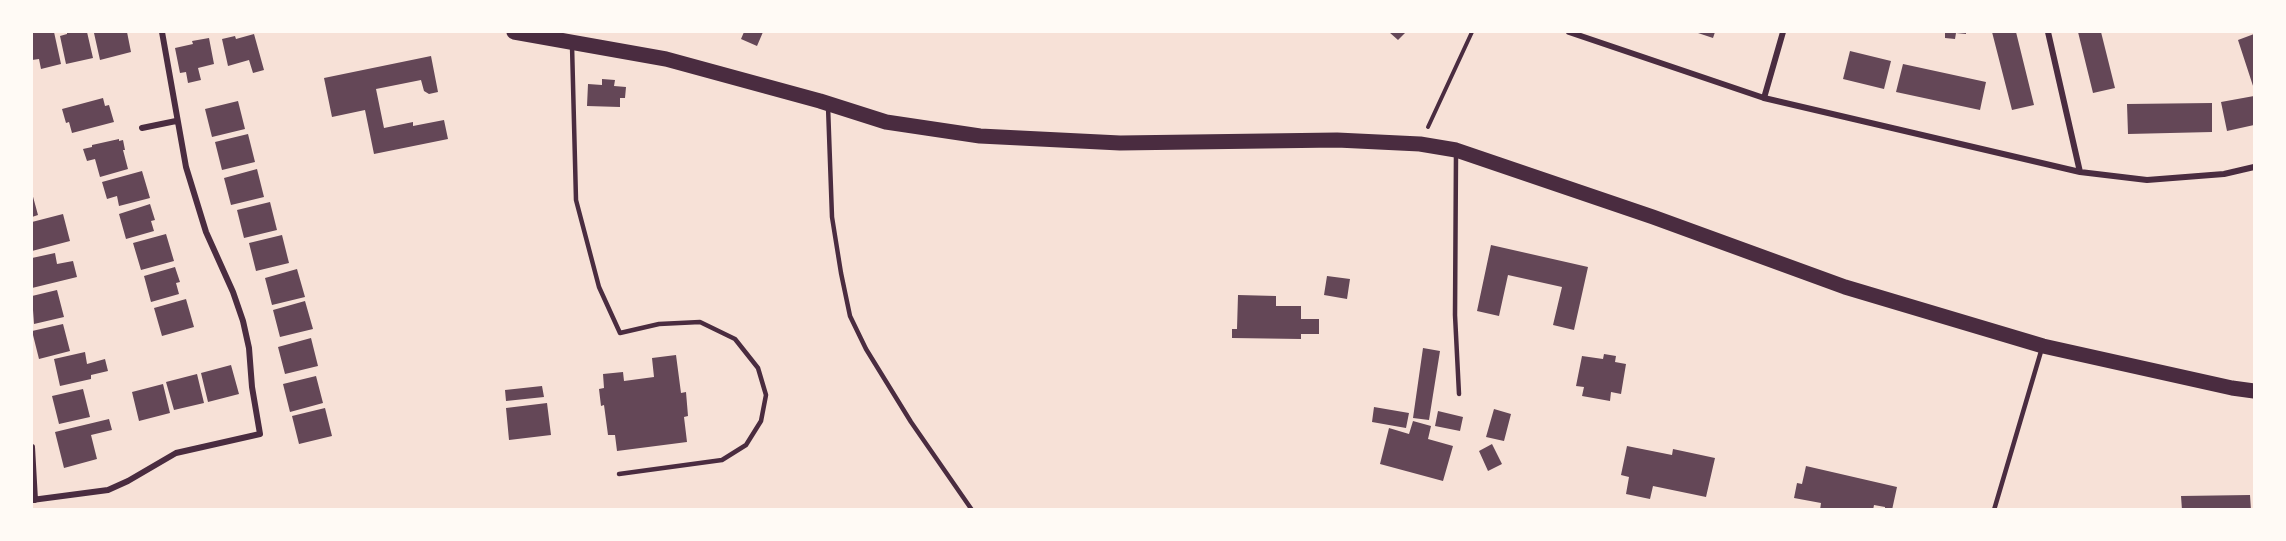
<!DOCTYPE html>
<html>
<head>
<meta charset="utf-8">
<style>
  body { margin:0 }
  #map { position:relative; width:2286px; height:541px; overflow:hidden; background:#f7e1d7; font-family:"Fira Sans Condensed",sans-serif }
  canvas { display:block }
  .frame { position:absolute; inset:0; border:33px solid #fffaf5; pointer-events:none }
</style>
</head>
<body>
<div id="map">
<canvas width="2286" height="541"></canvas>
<div class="frame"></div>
</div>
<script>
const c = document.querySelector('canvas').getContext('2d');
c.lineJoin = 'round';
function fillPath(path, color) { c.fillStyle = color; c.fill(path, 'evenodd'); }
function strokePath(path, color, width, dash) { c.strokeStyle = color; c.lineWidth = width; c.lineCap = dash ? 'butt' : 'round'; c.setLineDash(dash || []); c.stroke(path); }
fillPath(new Path2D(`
  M32 32H54L61 64 41 69 39 59 32 60Z
  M67 32H87L93 58 66 64 60 36 67 34Z
  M99 32H127L131 52 100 60 94 33Z
  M744 32H763L757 46 741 39Z
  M1389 32H1406L1398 40Z
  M1695 32H1715L1713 38Z
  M1945 32H1966V34L1956 33 1955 39 1945 38Z
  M1992 32H2016L2034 105 2012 110Z
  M2078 32H2101L2115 88 2093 93Z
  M254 34 264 70 253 73 249 60 228 66 222 39 235 36 236 39Z
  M2254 34V89L2238 40Z
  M209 38 214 64 198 68 201 80 188 83 186 72 180 73 175 48 193 44 192 41Z
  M1850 51 1891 61 1884 89 1843 79Z
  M431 56 438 92 429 94 424 91 421 80 376 89 384 128 413 122V126L444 120 448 139 374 154 365 110 332 117 324 78Z
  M1903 64 1986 82 1980 110 1896 92Z
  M602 79 615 80 614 86 626 87 625 98H620V107L587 106 588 84 602 85Z
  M2254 96V125L2227 131 2221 102Z
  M103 98 105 106 109 105 114 122 72 133 69 122 66 123 62 109Z
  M238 101 245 129 212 137 205 109Z
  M2212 103V132L2128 134 2127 104Z
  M248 134 255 162 222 170 215 142Z
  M119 139V141L123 140 125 150H123L128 169 100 177 95 159 87 161 83 149 92 147V145Z
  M257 169 264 197 231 205 224 178Z
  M142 171 150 198 119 206 117 196 107 199 102 182Z
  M32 193 38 215 32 217Z
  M270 202 277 230 244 238 237 210Z
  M150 204 155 220 151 221 154 231 126 239 119 214Z
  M63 214 70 241 32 251V222Z
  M166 234 174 261 141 270 133 243Z
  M282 235 289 263 256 271 249 243Z
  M1491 245 1588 267 1574 330 1553 325 1562 287 1508 275 1499 316 1477 311Z
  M55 253 57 264 73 261 77 277 32 288V258Z
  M175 267 180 282 176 283 179 294 151 302 144 276Z
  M297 269 305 297 272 305 265 278Z
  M1327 276 1350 279 1347 299 1324 295Z
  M57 290 64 317 34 324 32 296Z
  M1238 295 1276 296V306H1301V319H1319V334H1301V339L1232 338V329H1237Z
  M186 299 194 327 162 336 154 308Z
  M305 301 313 329 280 337 273 310Z
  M63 324 70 351 39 359 32 331Z
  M311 338 318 366 285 374 278 347Z
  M1423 348 1440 351 1429 420 1413 418Z
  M85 352 87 364 105 359 108 371 91 375V379L60 386 54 359Z
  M1604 354 1616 356 1615 362 1626 364 1621 394 1611 392 1610 401 1582 396 1584 387 1576 386 1582 356 1603 359Z
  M676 355 681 393 686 392 688 416 684 417 687 442 617 451 615 435H608L604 405 601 406 599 389 604 388 603 374 623 372 624 381 654 377 652 358Z
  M231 365 239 394 208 402 201 373Z
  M197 374 204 403 174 410 166 382Z
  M316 376 323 403 290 412 283 384Z
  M163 384 170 413 139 421 132 392Z
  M542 386 544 397 506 401 505 390Z
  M83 389 90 417 59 424 52 396Z
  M547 403 551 435 509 440 506 408Z
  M1374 407 1409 413 1406 428 1372 422Z
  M325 408 332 436 299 444 292 416Z
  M1494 409 1511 414 1504 441 1486 437Z
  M1438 411 1463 417 1460 431 1435 426Z
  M109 419 112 430 91 435 97 459 64 468 55 432Z
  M1413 421 1431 426 1428 439 1453 446 1443 481 1380 464 1389 428 1409 434Z
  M1492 444 1502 464 1488 471 1479 451Z
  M1627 446 1672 455 1673 449 1715 458 1706 497 1653 486 1650 499 1626 494 1629 477 1621 475Z
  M1806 466 1897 487 1892 510H1885V507L1874 505 1873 510H1820L1821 503 1794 498 1797 483 1802 484Z
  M2250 495 2251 510H2182L2181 496Z`), '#644757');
strokePath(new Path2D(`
  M1428 127 1472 32`), '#4a2c40', 4);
strokePath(new Path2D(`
  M572 45 576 200 599 287 620 333 659 324 700 322 735 339 758 368 766 395 761 421 746 445 722 460 619 474
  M828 106 832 217 841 273 850 316 866 349 911 422 972 510
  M1456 153 1455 315 1459 394
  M1994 510 2042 348`), '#4a2c40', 4.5);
strokePath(new Path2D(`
  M1569 32 1764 98 2080 172 2147 180 2224 174 2254 167
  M2048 32 2080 172
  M1764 98 1783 32
  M142 128 176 121
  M32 447 35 500
  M32 500 108 490 128 481 176 453 260 434 252 387 249 348 243 321 233 292 206 232 186 167 162 32`), '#4a2c40', 6);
strokePath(new Path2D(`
  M514 32 666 59 820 101 886 122 980 136 1120 143 1337 140 1420 144 1456 150 1653 217 1845 287 2043 346 2232 388 2254 391`), '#4a2c40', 15);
</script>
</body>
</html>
